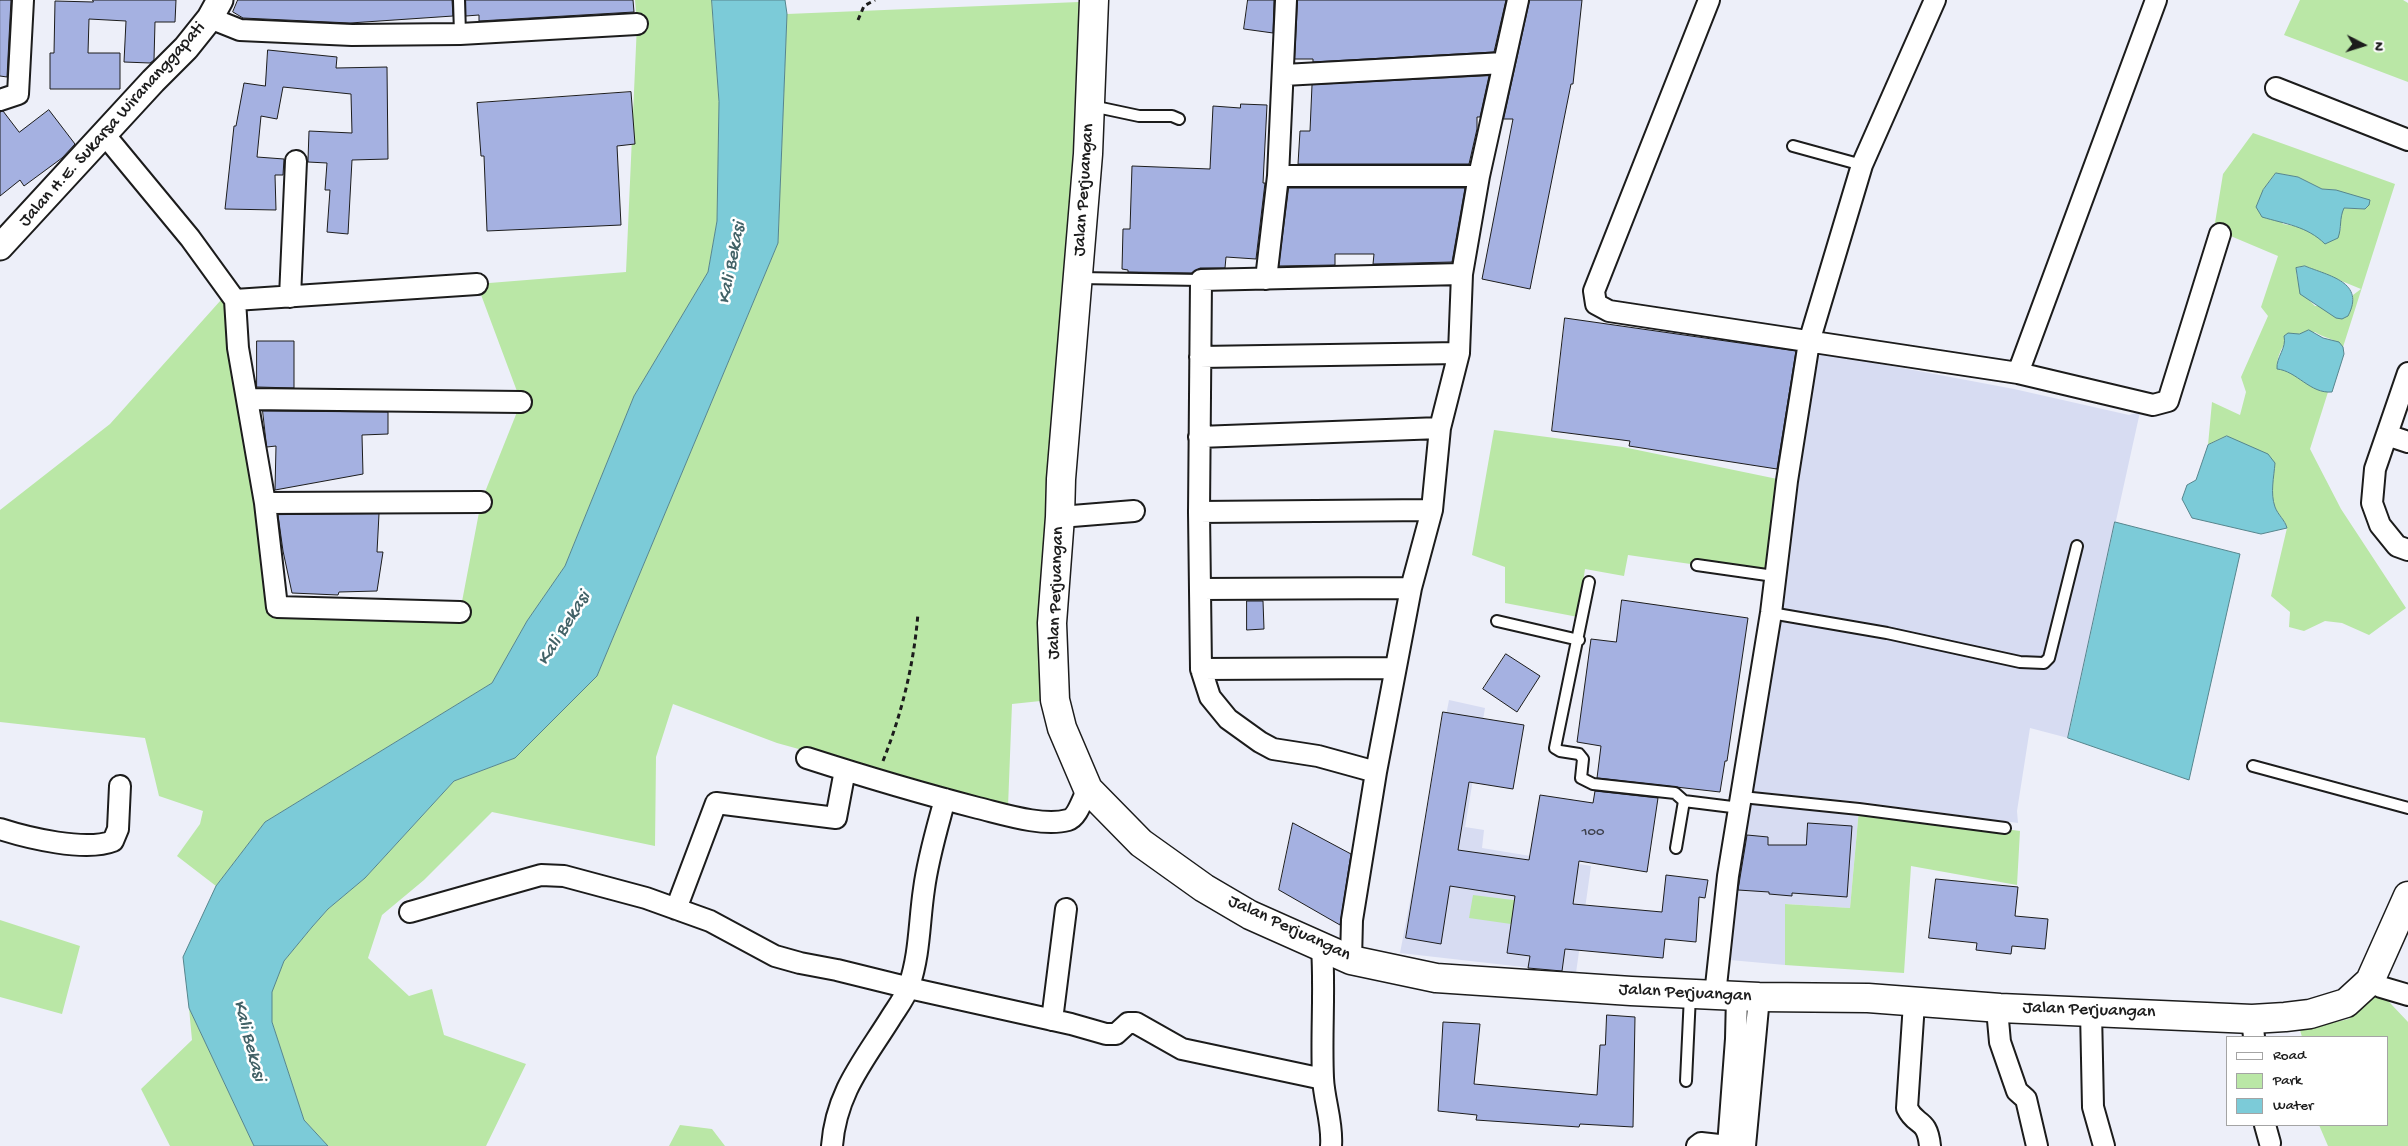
<!DOCTYPE html>
<html>
<head>
<meta charset="utf-8">
<style>
  body { margin:0 }
  #map { position:relative; width:2408px; height:1146px; overflow:hidden; background:#edeff9; font-family:"Gochi Hand",sans-serif }
  canvas { display:block }
  .legend { position:absolute; left:2226px; top:1036px; width:162px; height:90px; box-sizing:border-box; background:#fff; border:1px solid #a4a4a4; margin:0; padding:6px 9px; list-style:none; font-size:15px; color:#1c1c1c }
  .legend li { display:flex; align-items:center; gap:10px; height:25px }
  .legend b { width:25px; border:1px solid #a4a4a4 }
  .north { position:absolute; left:2338px; top:20px; width:50px; height:50px; -webkit-text-stroke:4px #fff; paint-order:stroke; rotate:95deg; font-size:14px; font-weight:700; line-height:20px; text-align:center; color:#1c1c1c }
  .north::after { content:''; display:block; margin:auto; width:18px; height:22px; background:#1c1c1c; clip-path:polygon(50% 0,100% 100%,50% 72%,0 100%) }
</style>
</head>
<body>
<div id="map">
<canvas width="2408" height="1146"></canvas>
<ul class="legend">
<li><b style="height:6px;background:#fff"></b>Road</li>
<li><b style="height:14px;background:#bae7a6"></b>Park</li>
<li><b style="height:14px;background:#7ccbd8"></b>Water</li>
</ul>
<div class="north">N</div>
</div>
<script>
const c = document.querySelector('canvas').getContext('2d');
c.lineJoin = 'round';
function fillPath(path, color) { c.fillStyle = color; c.fill(path, 'evenodd'); }
function strokePath(path, color, width, dash) { c.strokeStyle = color; c.lineWidth = width; c.lineCap = dash ? 'butt' : 'round'; c.setLineDash(dash || []); c.stroke(path); }
function label(font, color, halo, rows, align = 'center') {
  c.font = font + ' "Gochi Hand",sans-serif'; c.lineWidth = 5; c.setLineDash([]); c.textBaseline = 'middle'; c.strokeStyle = halo; c.fillStyle = color; for (const [text, x, y, turn = 0] of rows) {
    c.save(); c.translate(x, y); c.rotate((+turn || 0) * Math.PI / 180); c.textAlign = isNaN(turn) ? turn : align; if (halo) c.strokeText(text, 0, 0); c.fillText(text, 0, 0); c.restore();
  }
}
fillPath(new Path2D(`
  M1812 351 2014 389 2129 415 2140 412 2068 738 2030 728 2017 811 2018 823 1862 802 1750 791Z
  M1449 700 1485 708 1465 827 1484 830 1482 848 1591 866 1576 973 1400 953Z
  M1742 797 1859 809 1850 908 1785 904V965L1719 959Z`), '#d7dcf2');
fillPath(new Path2D(`
  M635 0H712L719 102 717 221 708 272 634 396 565 566 527 621 492 683 265 822 216 886 177 856 200 824 203 811 159 796 145 738 0 722V510L110 424 229 291 278 607 460 612 481 502 521 402 477 284 626 272 637 24Z
  M2300 0H2403L2408 3V82L2284 35Z
  M1079 2 1050 700 1012 704 1008 807 777 743 673 704 656 757 655 846 492 812 424 880 382 915 368 958 409 996 432 989 444 1035 526 1064 486 1146H328L304 1120 272 1022 271 992 284 961 312 927 328 909 365 878 454 781 515 758 597 676 778 243 787 14Z
  M2253 133 2395 184 2343 347C2337 339 2323 338 2315 332L2299 335 2293 333C2284 342 2276 356 2277 369 2297 371 2309 390 2328 392L2310 449 2341 509 2406 608 2369 635 2342 623 2325 621 2304 631 2289 627 2290 612 2271 596 2287 528C2285 520 2278 515 2275 507 2270 493 2274 477 2275 463L2227 436 2208 445 2212 402 2240 415 2246 392 2241 377 2268 316 2261 307 2278 256 2214 229 2223 174ZM2276 173 2298 177 2322 189 2336 190 2369 205 2365 209 2344 208 2339 219 2341 229 2317 236 2300 227 2283 224 2263 190ZM2305 266 2361 289 2353 295V304L2315 306C2304 296 2296 283 2296 268Z
  M1494 430 1623 447 1787 481 1774 576 1628 555 1624 576 1585 569 1578 617 1505 603V567L1472 555Z
  M1859 809 2020 831 2017 885 1911 866 1904 973 1785 965V904L1850 908Z
  M1473 895 1537 903 1511 924 1469 918Z
  M0 920 80 946 62 1014 0 997Z
  M2375 987 2408 1022V1146H2328L2319 1125H2387V1037H2302L2300 1030 2349 1019Z
  M189 1008 254 1146H170L141 1089 192 1040Z
  M680 1125 712 1129 725 1146H669Z`), '#bae7a6');
const water = new Path2D(`
  M712 0H785L787 14 778 243 597 676 515 758 454 781 365 878 328 909 312 927 284 961 272 992V1022L304 1120 328 1146H254L189 1008 183 957 216 886 265 822 492 683 527 621 565 566 634 396 708 272 717 221 719 102Z
  M2276 173 2298 177 2322 189 2336 190 2370 200 2369 205 2365 209 2344 208C2339 219 2342 227 2338 238L2325 244C2307 226 2285 224 2262 217L2256 207 2263 190Z
  M2305 266C2329 276 2366 282 2348 316L2342 319 2336 318 2300 294 2296 268Z
  M2309 330 2323 338 2339 342 2343 347 2344 354 2332 392C2310 394 2297 371 2277 369 2276 357 2287 348 2284 336L2288 333 2299 334Z
  M2227 436 2268 454 2275 463C2274 477 2270 493 2275 507 2278 515 2285 520 2287 528L2261 534 2192 518 2182 499 2187 485 2196 480 2208 445Z
  M2115 522 2240 554 2189 780 2068 738Z`);
fillPath(water, '#7ccbd8');
strokePath(water, '#56858d', 1);
const building = new Path2D(`
  M0 0H11L7 77 0 76Z
  M93 0H176L175 22H155L154 60 150 63 124 62 126 21 89 19 88 53H120V89H50V53H54L55 1 93 2Z
  M238 0H452L453 16 350 23 243 18 233 12Z
  M466 0H633L634 12 479 21V15L466 16Z
  M1248 0H1274L1273 33 1244 29Z
  M1298 0H1506L1494 52 1313 62V59H1295Z
  M1530 0H1582L1573 84H1571L1530 289 1482 279 1513 119H1504Z
  M268 50 337 57 336 68 387 67 388 159 352 160 348 234 327 232 330 190H325L327 163 308 162V160L309 131 352 133 351 94 283 87 277 119 261 116 257 157 284 159 283 175H275L276 210 225 209 234 126H236L244 83 265 86Z
  M1489 76 1480 117H1477V129L1469 164H1298L1300 131H1310L1312 85Z
  M631 92 635 144 617 146 621 225 487 231 484 156H481L477 103Z
  M1241 104 1267 105 1263 183H1265L1256 259 1226 257 1225 268H1200L1192 273 1128 272V270L1122 269 1123 229H1130L1132 166 1210 169 1213 106 1240 108Z
  M49 110 75 144 62 158 24 186 20 180 0 196V112L3 111 19 132Z
  M1289 188H1465L1452 262 1373 264 1374 254H1335V265L1279 266Z
  M1565 318 1796 351 1777 469 1629 446 1630 441 1552 431Z
  M257 341H294V388L257 387Z
  M263 411 388 412V434L362 435 363 474 275 490 276 446 267 447Z
  M379 514 377 552H383L377 591 339 592 338 595 292 593 283 551 278 515Z
  M1622 600 1748 618 1727 761H1725L1720 792 1597 778 1601 746 1577 742 1591 639 1616 642Z
  M1247 601H1263L1264 629 1247 630Z
  M1506 654 1540 676 1517 712 1483 689Z
  M1443 712 1524 725 1513 789 1469 782 1458 850 1529 860 1540 795 1593 803 1595 791 1658 798 1647 872 1579 861 1573 904 1662 912 1666 875 1708 880 1705 898 1699 897 1696 942 1665 939 1663 958 1565 949 1562 971 1528 968 1530 956 1507 953 1515 896 1450 886 1441 944 1406 938Z
  M1293 823 1351 854 1340 925 1279 890Z
  M1808 823 1852 826 1847 897 1792 893V896L1769 894V892L1738 890 1747 835 1768 837V845H1806Z
  M1936 879 2018 887 2015 916 2048 919 2045 949 2012 946 2011 954 1976 950 1977 943 1929 938Z
  M1607 1015 1635 1017 1633 1127 1580 1124 1579 1127 1476 1120 1477 1115 1438 1111 1443 1022 1480 1024 1474 1084 1597 1095 1600 1045H1605Z`);
fillPath(building, '#a5b1e1');
strokePath(building, '#1c1c1c', 1);
const service = new Path2D(`
  M459 0 460 34
  M1092 106 1139 116H1172L1179 119
  M1793 146 1862 165
  M1079 278 1201 280
  M1697 565 1774 576
  M1589 582 1555 748 1560 751 1579 754 1583 759 1581 778 1593 784 1675 793 1684 801 1740 808
  M1771 613 1887 633 2020 662 2044 663 2049 658 2077 546
  M1497 621 1579 640
  M2253 766 2408 808
  M1742 797 1859 809 2005 828
  M1676 848 1684 801
  M1686 1081 1690 995`);
const minor = new Path2D(`
  M1709 0 1594 291 1596 304 1609 311 2018 373 2153 405 2168 401 2220 234
  M210 18 240 30 352 35 460 34 637 24
  M1284 75 1504 63
  M2276 88 2408 140
  M0 100 18 94 23 0
  M104 134 190 238 235 300 238 348 265 503 277 607 460 612
  M1278 176H1479
  M1266 279 1278 176 1286 0
  M290 297 296 161
  M235 300 477 284
  M1200 357 1459 353
  M2018 373 2156 0
  M2408 373 2375 469 2372 503 2380 525 2397 546 2408 550
  M248 399 521 402
  M2387 435 2408 442
  M1199 437 1440 428
  M265 503 481 502
  M1199 512 1432 510
  M1060 517 1134 511
  M1200 589 1411 588
  M1201 669 1394 668
  M807 758C863 776 920 793 978 808 1003 814 1043 827 1068 820 1078 817 1083 797 1088 789
  M1376 772 1318 756 1273 749 1260 742 1228 719 1210 697 1201 669 1199 512 1201 280 1462 274
  M0 829C28 838 86 852 113 841L118 829 120 786
  M676 909 716 803 836 818 845 770
  M410 912 541 875 564 876 646 898 710 921 775 956 800 963 837 970 918 990 1071 1024 1106 1034H1116L1128 1023H1136L1182 1049 1323 1079
  M1322 947C1325 991 1321 1034 1323 1078 1324 1101 1333 1123 1331 1146
  M1351 960 1352 920 1376 772 1411 588 1432 510 1440 428 1459 353 1462 274 1479 176 1518 0
  M2370 981 2381 987 2408 995
  M1715 995 1728 876 1771 613 1787 481 1809 342 1862 165 1935 0
  M1914 1003 1907 1108C1916 1127 1927 1117 1930 1146
  M2000 1008 1998 1020 2000 1042 2017 1091 2026 1099 2037 1146
  M2091 1011 2093 1107 2104 1146
  M2252 1019 2254 1037
  M1052 1020 1066 909
  M2265 1125 2270 1143
  M832 1146C836 1093 863 1062 890 1019 896 1009 905 998 909 986 920 954 919 922 924 889 928 858 937 829 945 799
  M1697 1146 1701 1143 1728 1146 1736 1039 1737 996
  M1745 1146 1759 997`);
const tertiary = new Path2D(`
  M0 247 153 81 186 48 210 18 220 0`);
const primary = new Path2D(`
  M1094 0 1088 154 1061 479 1060 517 1052 623 1055 700 1062 728 1088 789 1141 843 1204 888 1250 915 1351 960 1436 978 1631 991 1759 997 1868 998 2000 1008 2252 1019 2285 1017 2310 1014 2346 1003 2370 981 2408 896`);
strokePath(service, '#1c1c1c', 14);
strokePath(minor, '#1c1c1c', 24);
strokePath(tertiary, '#1c1c1c', 29);
strokePath(primary, '#1c1c1c', 31);
strokePath(new Path2D(`
  M858 20 864 6 875 0
  M883 761C902 713 914 664 918 613`), '#1c1c1c', 3, [5, 4]);
strokePath(service, '#fff', 10);
strokePath(minor, '#fff', 20);
strokePath(tertiary, '#fff', 25);
strokePath(primary, '#fff', 28);
label('15px', '#3e414d', null, [
  ["100",1593,833]
]);
label('18px', '#1c1c1c', '#fff', [
  ["Jalan H.E. Sukarsa Wirananggapati",113,125,-48],
  ["Jalan Perjuangan",1085,190,-86],
  ["Jalan Perjuangan",1057,593,-88],
  ["Jalan Perjuangan",1289,929,25],
  ["Jalan Perjuangan",1685,994,3],
  ["Jalan Perjuangan",2089,1011,2]
]);
label('italic 19px', '#426267', '#fff', [
  ["Kali Bekasi",733,263,-79],
  ["Kali Bekasi",565,629,-58],
  ["Kali Bekasi",248,1041,75]
]);
</script>
</body>
</html>
